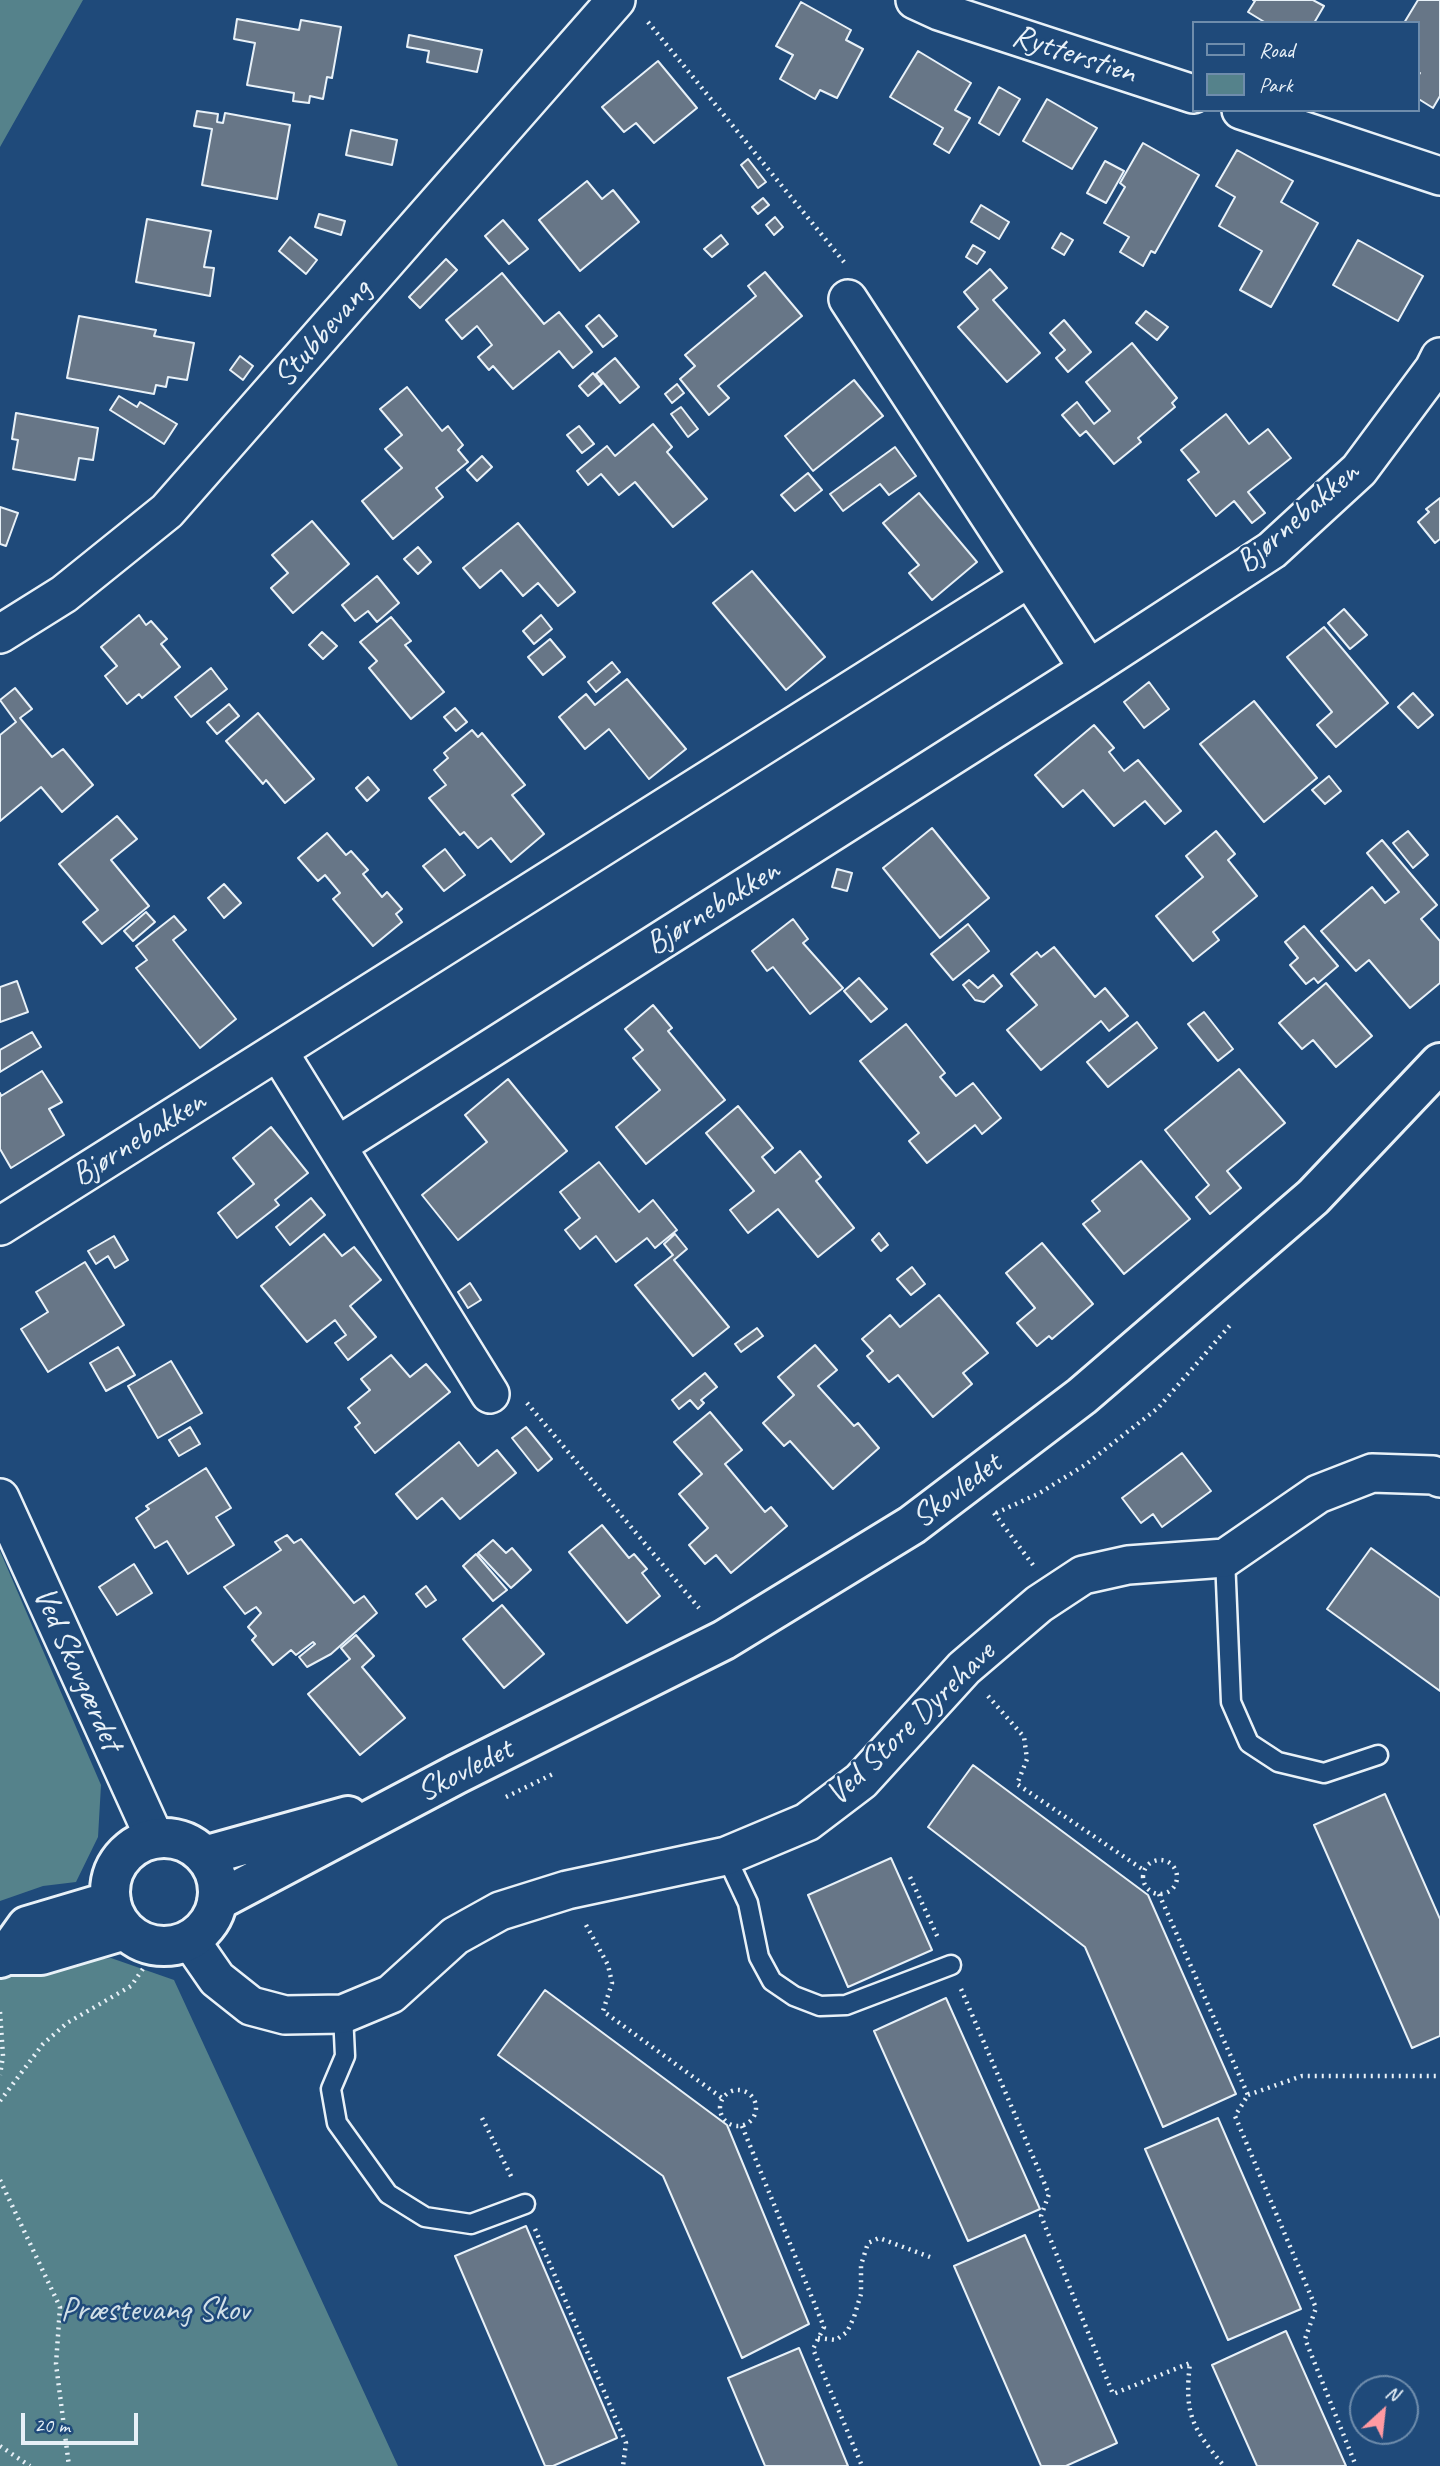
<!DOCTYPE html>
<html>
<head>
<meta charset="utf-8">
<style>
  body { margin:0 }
  #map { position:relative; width:1440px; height:2466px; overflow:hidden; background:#1f4a7a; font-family:Caveat,sans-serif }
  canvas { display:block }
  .legend { position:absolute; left:1192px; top:21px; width:228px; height:91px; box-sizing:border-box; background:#1f4a7a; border:2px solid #6f8dac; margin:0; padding:9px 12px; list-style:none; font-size:21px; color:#e8f1f8 }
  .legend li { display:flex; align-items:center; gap:14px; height:35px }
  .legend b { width:35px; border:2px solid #6f8dac }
  .north { position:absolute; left:1349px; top:2375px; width:70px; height:70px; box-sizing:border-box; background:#1f4a7a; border:2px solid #6f8dac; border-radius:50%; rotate:27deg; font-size:19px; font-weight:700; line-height:28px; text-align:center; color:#e8f1f8 }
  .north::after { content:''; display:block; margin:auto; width:24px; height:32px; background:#ff9aa2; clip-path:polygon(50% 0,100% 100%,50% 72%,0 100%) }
  .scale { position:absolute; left:21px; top:2413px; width:117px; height:32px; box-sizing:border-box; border:4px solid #e8f1f8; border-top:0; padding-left:9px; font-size:21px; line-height:24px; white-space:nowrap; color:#e8f1f8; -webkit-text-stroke:5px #1f4a7a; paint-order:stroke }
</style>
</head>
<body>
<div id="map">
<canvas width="1440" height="2466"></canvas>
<ul class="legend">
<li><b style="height:9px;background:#1f4a7a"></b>Road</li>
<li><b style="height:19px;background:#55828b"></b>Park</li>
</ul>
<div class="north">N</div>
<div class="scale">20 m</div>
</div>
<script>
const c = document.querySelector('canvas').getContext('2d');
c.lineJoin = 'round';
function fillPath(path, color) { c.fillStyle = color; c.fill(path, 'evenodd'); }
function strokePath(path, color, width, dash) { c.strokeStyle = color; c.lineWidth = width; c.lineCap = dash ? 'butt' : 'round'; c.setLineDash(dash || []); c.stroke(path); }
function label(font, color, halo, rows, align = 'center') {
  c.font = font + ' Caveat,sans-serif'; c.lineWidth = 5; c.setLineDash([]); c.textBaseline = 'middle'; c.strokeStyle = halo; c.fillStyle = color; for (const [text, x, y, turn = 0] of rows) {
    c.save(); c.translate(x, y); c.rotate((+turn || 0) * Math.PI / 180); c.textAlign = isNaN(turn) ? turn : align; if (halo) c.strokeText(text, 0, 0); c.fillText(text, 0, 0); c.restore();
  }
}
fillPath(new Path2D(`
  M0 0H83L0 147Z
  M0 1551 101 1785 98 1837 76 1882 43 1886 0 1901Z
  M111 1958 174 1980 398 2466H0V1976L26 1967Z`), '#55828b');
const building = new Path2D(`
  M1253 0H1313L1324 6 1314 23H1266L1248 12 1255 1Z
  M1418 0H1440V96L1433 108 1417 98V78L1420 73 1417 71V23H1404Z
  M801 2 851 30 846 40 863 49 837 98 820 90 815 99 780 79 793 55 776 46Z
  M237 19 299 30 301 20 341 27 332 78 327 77 323 99 310 96 309 103 293 101 294 93 247 85 255 43 234 39Z
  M409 35 482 50 477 72 427 62 429 51 407 47Z
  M918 51 971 83 955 110 970 118 949 153 934 144 943 128 890 97Z
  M658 61 697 108 654 143 636 123 624 132 602 107Z
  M999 87 1020 99 999 135 979 123Z
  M1047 99 1097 128 1072 169 1023 141Z
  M197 111 218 114 217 122 223 123 225 113 290 125 277 199 202 185 212 129 194 126Z
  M351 130 397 140 392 165 346 155Z
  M1143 143 1199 175 1155 253 1151 251 1143 266 1120 252 1129 237 1104 223 1125 187 1120 183Z
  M1237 150 1293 181 1281 202 1318 223 1271 307 1240 290 1262 251 1219 226 1235 197 1216 186Z
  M748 159 766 182 758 188 741 165Z
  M1105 161 1124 171 1106 203 1087 193Z
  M587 181 602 199 613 190 639 222 580 271 539 220Z
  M763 198 769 205 758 214 752 207Z
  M981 205 1009 222 999 239 971 222Z
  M319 214 345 221 341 235 315 227Z
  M775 217 783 227 774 235 766 225Z
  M147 219 211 231 204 267 214 268 210 296 136 282Z
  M503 220 528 249 509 264 485 236Z
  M1061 233 1073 240 1064 255 1052 248Z
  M721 235 728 244 712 257 704 249Z
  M290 237 317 260 306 274 279 251Z
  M1358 240 1423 276 1398 321 1333 285Z
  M973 245 985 252 977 264 966 257Z
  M446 259 457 270 420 308 409 297Z
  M990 269 1007 288 993 300 1040 353 1007 382 958 327 978 309 964 292Z
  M765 272 802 316 718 386 729 398 709 415 680 379 695 366 685 355 756 296 748 286Z
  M502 273 544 324 559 312 592 352 573 368 559 351 513 389 493 366 489 370 478 357 492 345 477 326 462 339 446 320Z
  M1146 311 1168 327 1157 340 1136 323Z
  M599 315 617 336 603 347 586 326Z
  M79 316 156 330 154 336 194 343 187 380 168 377 166 387 156 385 154 394 67 378Z
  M1064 320 1091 352 1068 372 1056 358 1065 350 1050 333Z
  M1132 343 1177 398 1172 403 1175 407 1138 438 1141 442 1114 464 1086 431 1080 436 1062 415 1077 402 1094 424 1110 411 1086 382Z
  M240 356 253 366 243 380 230 370Z
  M615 358 639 387 620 403 596 374Z
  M593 373 602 384 588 396 579 386Z
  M854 380 883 416 813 471 785 436Z
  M677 384 684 393 672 403 665 394Z
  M407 387 442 431 448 426 463 445 458 450 468 462 436 488 443 497 393 539 362 501 402 468 385 449 402 435 380 409Z
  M119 396 137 407 140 402 177 424 164 444 110 410Z
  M681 407 698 429 688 437 671 414Z
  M16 413 98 428 93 460 79 458 75 480 13 469 18 440 12 439Z
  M1226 414 1249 444 1268 429 1291 458 1248 492 1265 513 1252 523 1234 501 1216 516 1188 480 1199 472 1181 450Z
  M653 424 672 447 667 452 707 499 673 527 635 482 619 495 601 474 588 485 577 471 607 446 615 456Z
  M579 426 594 444 582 453 567 435Z
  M895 447 916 476 889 495 880 484 843 511 830 494Z
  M482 456 492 467 477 481 467 470Z
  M808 473 822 490 795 511 781 495Z
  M919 493 977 562 932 600 909 573 919 565 883 523Z
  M1440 498V539L1435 543 1418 522 1429 512 1426 509Z
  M0 507 18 513 6 546 0 544Z
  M312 521 349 564 293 613 271 588 288 573 272 555Z
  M518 523 575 592 558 606 538 583 523 596 501 570 480 588 463 568Z
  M418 547 431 562 418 574 404 559Z
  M752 571 825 657 786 690 713 603Z
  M377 576 399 603 377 622 368 611 355 621 342 605Z
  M1344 609 1367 635 1350 649 1328 623Z
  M139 615 146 625 151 621 167 639 161 644 180 667 142 698 139 694 127 704 105 676 117 666 101 647Z
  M541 615 552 629 534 644 523 631Z
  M391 617 411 641 405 645 444 692 411 719 369 668 377 661 360 642Z
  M1324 627 1388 703 1336 747 1317 725 1332 712 1287 657Z
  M322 632 337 646 323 659 309 645Z
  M550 639 565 657 543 675 528 657Z
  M612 662 620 672 596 692 588 682Z
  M211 668 227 689 191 717 175 697Z
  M627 679 686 749 649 779 609 729 585 749 559 717 586 694 595 705Z
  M1149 682 1169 709 1144 728 1124 702Z
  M15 688 32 709 20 718 52 757 63 749 93 785 62 812 41 787 0 821V735L16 722 0 700Z
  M1413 693 1433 715 1418 728 1398 707Z
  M1254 701 1317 778 1264 822 1200 744Z
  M229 704 239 716 217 734 207 722Z
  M455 708 467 722 456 731 444 717Z
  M258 713 314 779 285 803 266 780 263 784 226 741Z
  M1094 725 1114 748 1109 752 1124 771 1138 760 1181 811 1165 824 1145 801 1114 826 1083 790 1063 807 1035 775Z
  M472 730 478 737 482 733 525 785 512 795 544 834 511 862 491 838 478 848 464 832 460 835 429 798 446 785 434 770 448 758 444 753Z
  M1329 776 1341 791 1325 804 1312 790Z
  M368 777 379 790 367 801 356 788Z
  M117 816 137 839 111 860 149 906 102 944 83 922 98 910 59 864Z
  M932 828 989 898 940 938 883 868Z
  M1216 831 1235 854 1228 860 1257 896 1213 932 1219 940 1193 961 1156 916 1203 877 1186 856Z
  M1408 831 1428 855 1413 868 1393 843Z
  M327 833 346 855 351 851 368 870 363 874 382 897 387 892 402 909 396 914 402 922 373 946 333 899 340 893 325 875 318 881 298 858Z
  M1382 840 1437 905 1421 919 1440 941V983L1410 1008 1369 960 1356 971 1321 931 1372 887 1385 903 1399 892 1367 853Z
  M445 849 465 875 444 891 423 866Z
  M837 869 852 873 847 891 832 887Z
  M224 884 241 903 224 918 208 898Z
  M146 912 155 922 133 941 124 931Z
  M174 916 186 930 173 940 236 1019 200 1048 136 968 147 960 136 946Z
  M793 919 808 939 803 943 843 988 810 1014 773 967 767 971 752 951Z
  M968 924 989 951 953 980 931 954Z
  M1304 926 1338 966 1318 983 1314 978 1306 984 1290 965 1298 958 1285 942Z
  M1054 947 1095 997 1105 988 1128 1016 1109 1031 1101 1021 1041 1070 1007 1030 1037 1005 1011 974 1037 952 1041 957Z
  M993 975 1002 986 984 1002 975 1000 963 985 969 980 978 988Z
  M859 978 887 1009 871 1022 844 991Z
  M17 981 28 1012 0 1022V987Z
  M1326 983 1372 1036 1336 1067 1313 1040 1302 1049 1279 1023Z
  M653 1005 672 1028 668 1031 725 1100 646 1164 616 1127 660 1090 633 1058 643 1050 625 1029Z
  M1204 1012 1233 1049 1218 1061 1188 1024Z
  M1137 1022 1157 1048 1108 1087 1087 1062Z
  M906 1024 945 1073 940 1077 956 1096 973 1083 1001 1118 982 1134 975 1125 927 1163 909 1141 919 1133 860 1061Z
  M32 1032 41 1047 0 1072V1050Z
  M1239 1069 1285 1123 1227 1171 1241 1188 1210 1214 1196 1197 1209 1185 1165 1130Z
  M42 1071 62 1102 49 1109 64 1135 11 1168 0 1149V1093L1 1096Z
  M508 1079 567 1151 458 1240 422 1195 487 1142 465 1115Z
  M738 1106 773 1148 762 1157 775 1173 800 1151 821 1177 816 1181 854 1228 818 1257 778 1209 748 1233 730 1210 754 1191 706 1133Z
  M271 1127 308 1173 275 1200 279 1205 237 1238 218 1213 254 1184 233 1158Z
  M1141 1161 1190 1219 1124 1274 1083 1224 1100 1211 1092 1201Z
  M599 1162 639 1212 653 1200 677 1230 655 1248 647 1238 616 1262 596 1236 580 1249 565 1230 580 1218 560 1192Z
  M311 1198 325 1215 290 1245 276 1227Z
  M879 1233 888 1245 881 1251 872 1240Z
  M324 1234 342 1256 354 1247 381 1280 350 1306 376 1337 348 1360 335 1343 346 1335 335 1320 307 1342 261 1286Z
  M675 1234 687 1249 674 1260 729 1327 693 1356 635 1285 673 1255 664 1244Z
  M114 1236 128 1260 115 1268 108 1256 96 1264 88 1251Z
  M1042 1243 1093 1304 1052 1339 1049 1336 1037 1346 1017 1323 1035 1308 1006 1273Z
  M85 1262 124 1325 48 1372 21 1329 48 1312 36 1292Z
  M912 1267 925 1284 911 1295 897 1279Z
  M470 1283 481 1300 468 1308 458 1292Z
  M939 1295 988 1353 963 1373 972 1384 933 1417 898 1375 889 1382 867 1356 873 1351 862 1339 890 1315 900 1327Z
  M757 1328 763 1336 741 1352 735 1344Z
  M815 1345 837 1370 818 1386 854 1426 858 1423 879 1448 833 1489 790 1441 784 1446 763 1423 794 1395 778 1377Z
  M118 1347 135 1375 106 1391 90 1363Z
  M391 1355 410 1377 426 1364 450 1392 375 1453 355 1427 360 1423 348 1408 370 1390 361 1379Z
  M171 1361 202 1413 158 1438 128 1386Z
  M705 1373 717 1387 701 1400 704 1403 698 1409 690 1400 679 1409 672 1400Z
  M710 1412 742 1450 725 1464 765 1512 771 1507 787 1526 731 1573 716 1555 705 1564 689 1545 708 1528 679 1494 702 1474 674 1442Z
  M190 1427 200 1444 179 1456 169 1440Z
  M526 1427 552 1459 538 1471 512 1438Z
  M459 1442 478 1466 497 1450 516 1473 460 1519 442 1498 417 1519 396 1494Z
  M1182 1453 1211 1491 1162 1527 1153 1514 1141 1523 1122 1498Z
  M206 1468 231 1508 216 1517 234 1545 188 1574 167 1541 155 1548 136 1518 149 1509 146 1506Z
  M602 1525 629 1558 634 1554 647 1569 642 1573 660 1596 627 1623 569 1552Z
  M287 1535 294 1543 301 1539 354 1603 364 1596 377 1613 331 1654 307 1667 299 1657 315 1644 313 1642 296 1655 291 1650 273 1665 252 1640 256 1636 248 1627 261 1613 256 1607 245 1614 224 1587 281 1550 275 1542Z
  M493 1540 506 1553 512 1548 531 1570 511 1588 478 1553Z
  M1371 1548 1440 1598V1691L1327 1609Z
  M476 1554 507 1590 493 1601 463 1566Z
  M134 1564 152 1593 117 1615 99 1587Z
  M426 1586 436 1600 426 1607 416 1594Z
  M502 1605 544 1654 504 1688 463 1639Z
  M356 1635 374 1656 362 1667 405 1718 360 1755 308 1694 350 1659 341 1648Z
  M973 1765 1148 1895 1236 2094 1163 2127 1085 1947 928 1827Z
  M1385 1794 1440 1919V2036L1412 2048 1314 1825Z
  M891 1858 932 1950 848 1987 808 1895Z
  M545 1990 727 2125 809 2324 742 2358 663 2176 498 2055Z
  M946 1998 1040 2209 968 2241 874 2031Z
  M1218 2118 1301 2309 1228 2340 1145 2149Z
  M526 2226 617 2438 553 2466H545L455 2256Z
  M1025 2235 1117 2443 1066 2466H1041L954 2266Z
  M1286 2331 1346 2466H1257L1212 2365Z
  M799 2348 848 2466H765L728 2378Z`);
fillPath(building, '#677687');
strokePath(building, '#e8f1f8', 2);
const lane = new Path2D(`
  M1225 1558 1231 1702 1249 1743 1278 1762 1324 1773 1378 1755
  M726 1856 748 1903 759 1957 772 1981 794 1996 820 2006 846 2005 951 1965
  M343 2014 345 2056 331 2089 337 2123 388 2194 425 2217 471 2224 525 2204`);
const street = new Path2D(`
  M915 0 939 11 1193 94
  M1241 110 1440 176
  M848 299 1089 669
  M0 634 64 594 167 511 616 0
  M278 1051 490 1394
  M337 1146 1089 669 1272 550 1359 470 1434 369 1440 357
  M0 1226 1029 578
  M0 1498 155 1839
  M190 1940 217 1979 251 2006 285 2015 343 2014 391 1994 455 1936 500 1911 567 1890 726 1856 807 1822 861 1781 964 1668 1039 1604 1083 1575 1128 1565 1225 1558 1318 1494 1372 1473 1433 1475 1440 1478`);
const secondary = new Path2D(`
  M110 1892a54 54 0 1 1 108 0a54 54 0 1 1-108 0Z
  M204 1856 348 1816
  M217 1901 457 1774 724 1640 912 1525 1082 1396 1313 1197 1440 1063
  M6 1955H41L125 1930
  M0 1958 6 1955 27 1926 111 1901`);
strokePath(lane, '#e8f1f8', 23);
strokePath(street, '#e8f1f8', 42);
strokePath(secondary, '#e8f1f8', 44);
strokePath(new Path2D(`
  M648 22 844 262
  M527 1403 699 1608
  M994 1513 1033 1565
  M996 1513 1038 1494 1085 1465 1158 1408 1232 1323
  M988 1696 1024 1737 1027 1759 1017 1784 1145 1871
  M506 1797 555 1773
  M1143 1877a17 17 0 1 1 34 0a17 17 0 1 1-34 0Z
  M910 1877 939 1940
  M1159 1894 1248 2095 1235 2116 1316 2308 1305 2339 1356 2466
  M586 1925 608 1965 612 1983 603 2011 722 2098
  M961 1989 1049 2194 1041 2216 1113 2394 1190 2363C1184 2414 1192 2428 1224 2466
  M0 2012 3 2056 0 2075
  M720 2108a18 18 0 1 1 36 0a18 18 0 1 1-36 0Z
  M1248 2095 1302 2076H1440
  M0 2101 43 2044 67 2023 131 1986 147 1963
  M482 2118 513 2180
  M742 2126 824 2327 813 2349 862 2466
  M0 2180 60 2307 56 2364 69 2466
  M535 2229 626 2443 623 2466
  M818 2338 836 2340 847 2332 854 2317 861 2294V2265L868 2243 879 2238 930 2257
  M0 2446 30 2466`), '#e8f1f8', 4.5, [2, 5]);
strokePath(lane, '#1f4a7a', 18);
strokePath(street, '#1f4a7a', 37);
strokePath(secondary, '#1f4a7a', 38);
label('33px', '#e8f1f8', '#1f4a7a', [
  ["Rytterstien",1074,55,18],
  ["Stubbevang",323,334,-49],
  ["Bjørnebakken",1298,518,-41],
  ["Bjørnebakken",713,908,-32],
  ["Bjørnebakken",139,1139,-32],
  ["Skovledet",957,1491,-37],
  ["Ved Skovgærdet",77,1669,66],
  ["Ved Store Dyrehave",911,1724,-44],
  ["Skovledet",465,1771,-27]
]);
label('33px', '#d2e0e8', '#1f4a7a', [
  ["Præstevang Skov",155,2311]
]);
</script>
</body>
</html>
